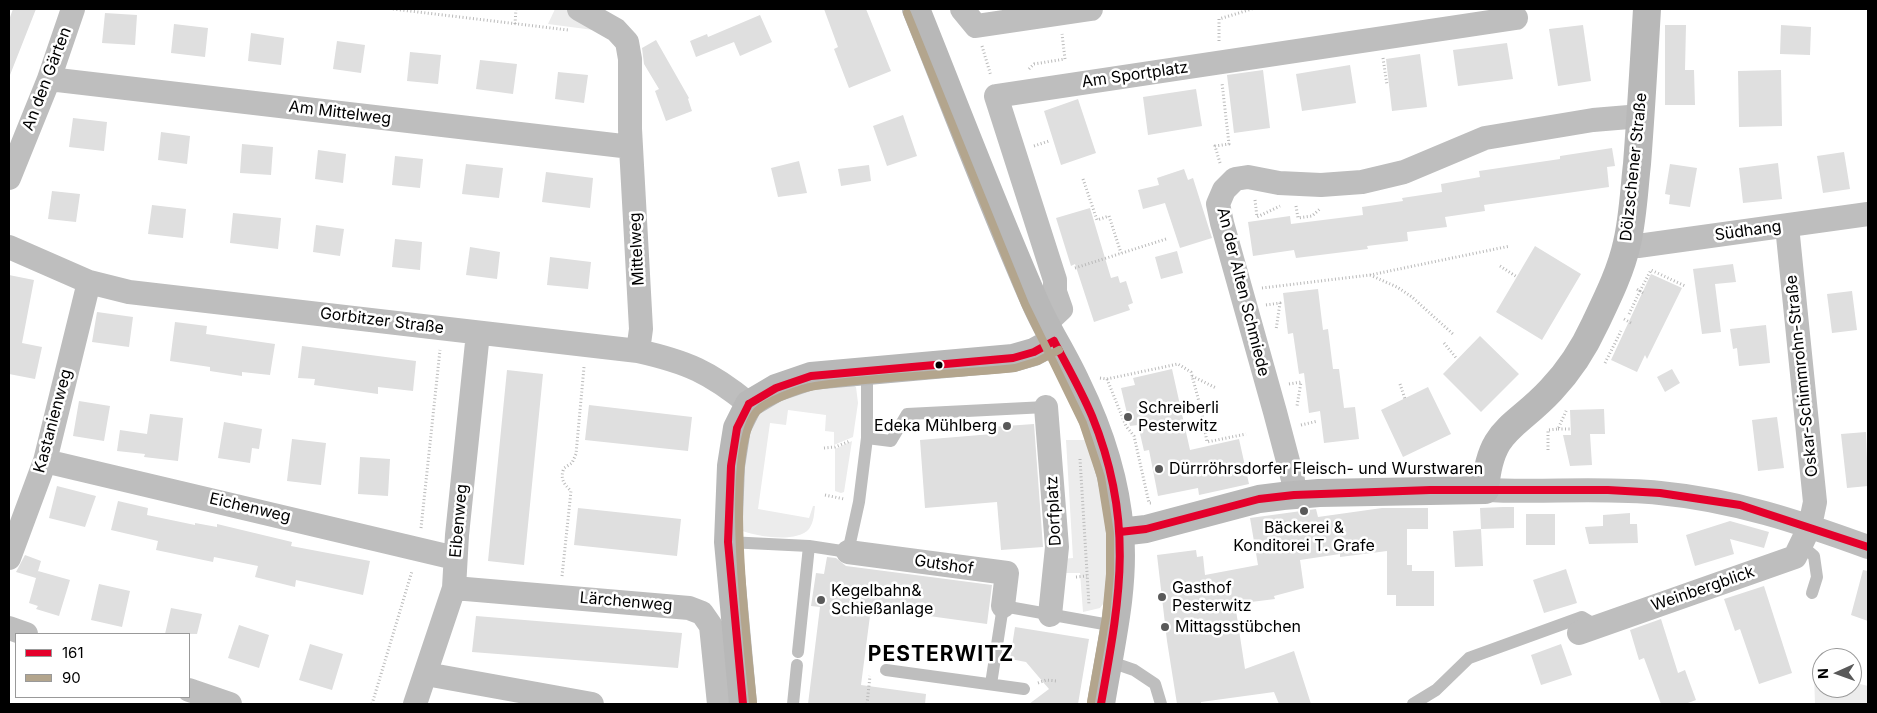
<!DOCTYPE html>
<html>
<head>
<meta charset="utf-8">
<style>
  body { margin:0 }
  #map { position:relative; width:1877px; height:713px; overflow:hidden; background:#fff; font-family:Inter,sans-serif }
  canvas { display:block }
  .frame { position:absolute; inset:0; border:10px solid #000; pointer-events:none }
  .legend { position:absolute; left:15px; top:633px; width:175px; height:65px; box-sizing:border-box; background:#fff; border:1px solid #999; margin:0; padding:6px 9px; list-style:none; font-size:15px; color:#000 }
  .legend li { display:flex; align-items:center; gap:10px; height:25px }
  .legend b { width:25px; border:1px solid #999 }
  .north { position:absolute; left:1812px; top:648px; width:50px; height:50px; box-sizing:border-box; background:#fff; border:1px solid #999; border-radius:50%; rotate:268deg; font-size:14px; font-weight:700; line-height:20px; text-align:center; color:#000 }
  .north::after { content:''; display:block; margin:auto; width:18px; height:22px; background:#595959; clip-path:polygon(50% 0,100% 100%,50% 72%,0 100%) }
</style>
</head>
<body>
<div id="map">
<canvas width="1877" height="713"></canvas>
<div class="frame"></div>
<ul class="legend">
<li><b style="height:6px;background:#e4002b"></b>161</li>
<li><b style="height:6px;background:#b3a58d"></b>90</li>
</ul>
<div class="north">N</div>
</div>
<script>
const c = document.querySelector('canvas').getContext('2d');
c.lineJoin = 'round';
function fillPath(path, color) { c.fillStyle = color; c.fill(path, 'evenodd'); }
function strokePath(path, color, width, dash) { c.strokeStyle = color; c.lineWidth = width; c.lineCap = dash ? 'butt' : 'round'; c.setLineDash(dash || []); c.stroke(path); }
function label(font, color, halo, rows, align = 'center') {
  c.font = font + ' Inter,sans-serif'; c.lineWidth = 5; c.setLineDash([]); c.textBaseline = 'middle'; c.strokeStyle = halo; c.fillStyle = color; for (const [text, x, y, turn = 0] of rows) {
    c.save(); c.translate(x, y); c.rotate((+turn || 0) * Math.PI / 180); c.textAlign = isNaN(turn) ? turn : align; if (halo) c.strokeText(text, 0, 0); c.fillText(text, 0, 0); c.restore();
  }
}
fillPath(new Path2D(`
  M555 9H568L601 31 548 24Z
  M850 383 856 387 858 403 853 437 834 445V432L825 431 826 415 788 410 786 425 770 423 758 509 809 518 813 506H815C814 514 814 522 809 529 796 544 753 536 737 529L747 439C760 388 807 390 850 383Z
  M1066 440H1090L1109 534V596L1100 608 1083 612 1080 573H1061V559L1073 558Z
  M852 441 844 492 841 493 835 491V449Z
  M1814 674 1822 676V688H1852V682L1868 686V704H1815Z`), '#ececec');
fillPath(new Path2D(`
  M13 9H36L10 75 9 20Z
  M824 9H866L891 71 849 88 834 49 838 47Z
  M105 13 137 15 135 45 102 43Z
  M760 15 772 42 740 56 734 42 696 57 690 41 707 34 708 37Z
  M174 24 208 28 205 57 171 53Z
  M1583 25 1591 81 1558 86 1549 29Z
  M1665 25H1686L1685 70H1694L1695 105H1665Z
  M1781 25 1811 27 1810 55 1780 54Z
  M251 33 284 38 281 65 248 61Z
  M656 40 689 98 688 99 692 111 666 121 655 91 659 89 644 64 642 48Z
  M337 41 365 45 361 73 333 69Z
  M1507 43 1513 79 1458 86 1453 50Z
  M410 52 441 55 438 84 407 81Z
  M1420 54 1427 107 1392 111 1386 59Z
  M480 60 517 64 513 94 476 89Z
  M1350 65 1356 103 1302 111 1296 74Z
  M1263 70 1270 128 1234 133 1227 75Z
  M1781 70 1782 126 1739 127 1738 71Z
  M558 72 588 75 584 103 555 99Z
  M1196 89 1202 126 1148 135 1143 97Z
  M1078 99 1096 153 1061 165 1044 111Z
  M903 115 917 156 887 166 873 126Z
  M73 118 107 122 104 151 69 147Z
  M161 132 190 136 187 164 158 160Z
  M242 144 273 147 271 175 240 173Z
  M1612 148 1615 166 1607 167 1609 187 1484 205 1485 211 1445 217 1447 227 1407 232 1408 241 1367 246 1368 249 1296 258 1294 250 1253 256 1248 222 1290 216 1291 224 1363 215 1362 207 1403 201 1402 198 1442 192 1441 184 1480 177 1479 171 1560 159V156Z
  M318 150 346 154 343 183 315 179Z
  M1844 152 1850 189 1823 193 1817 156Z
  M395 156 423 159 420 188 392 185Z
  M799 161 807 193 778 197 771 168Z
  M1778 163 1782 199 1743 203 1739 168Z
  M466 164 503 168 499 198 462 194Z
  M1670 164 1697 168 1690 207 1669 204 1670 195 1665 194Z
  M869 165 871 181 841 186 838 169Z
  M1184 169 1188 180 1193 178 1212 238 1180 248 1165 203 1143 209 1138 190 1159 185 1157 178Z
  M546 172 593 178 590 208 542 202Z
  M52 191 80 194 76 222 48 219Z
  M152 205 186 209 183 238 148 234Z
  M1090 208 1111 278 1118 276 1120 283 1126 281 1133 303 1128 305 1130 310 1094 322 1075 264 1071 266 1056 218Z
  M233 213 281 218 278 249 230 243Z
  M316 225 344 229 340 256 313 252Z
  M395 239 422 242 420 270 392 267Z
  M1535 246 1581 274 1542 340 1496 312Z
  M470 247 500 252 497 279 466 275Z
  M1177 251 1183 273 1161 279 1155 257Z
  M550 257 591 262 588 289 547 285Z
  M1733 264 1736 282 1715 284 1721 332 1702 334 1693 269Z
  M1651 274 1682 288 1647 359 1645 355 1637 372 1611 360Z
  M9 275 34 280 22 343 42 347 35 379 9 374Z
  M1318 289 1323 330 1328 329 1333 369H1339L1344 408 1355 407 1359 439 1324 443 1320 411 1309 413 1304 373 1299 374 1293 333 1288 334 1283 293Z
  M1852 291 1857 330 1832 333 1827 294Z
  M97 312 133 317 129 347 92 342Z
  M175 322 207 326 206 334 275 344 270 375 242 372V376L210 371V367L170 361Z
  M1766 325 1770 363 1739 366 1737 348 1733 349 1730 329Z
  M1480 336 1519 374 1481 412 1443 374Z
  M302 346 416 361 413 391 378 387V394L314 385 315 379 298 378Z
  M1172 369 1190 450 1239 439 1249 484 1199 495 1198 488 1158 496 1149 450 1144 451 1138 425 1130 426 1121 388 1135 385 1133 378Z
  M1672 369 1680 383 1665 392 1657 377Z
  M507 370 543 374 524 565 488 561Z
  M1428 387 1451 434 1403 457 1381 410Z
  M79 401 110 406 104 441 73 436Z
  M589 405 692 417 688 451 585 440Z
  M1604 409 1605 434H1590L1592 465 1570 466 1563 435H1571L1570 410Z
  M150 414 183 418 178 461 144 457 145 454 117 451 120 430 147 434Z
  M1777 417 1784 468 1758 471 1752 420Z
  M224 422 262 429 259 449 252 448 250 463 218 458Z
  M1034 424 1043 547 1001 550 997 502 925 508 920 440 992 434V427Z
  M1866 432 1868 486 1847 488 1841 434Z
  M292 439 326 443 321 485 287 481Z
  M360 457 390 459 388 496 358 494Z
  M57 486 96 496 85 527 49 518Z
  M118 501 148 508 147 515 195 525V523L217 527V524L292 542 291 546 370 561 363 595 296 580 295 587 255 577 258 566 214 557 213 562 156 550 158 541 111 530Z
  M1503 507H1514V528L1481 529 1480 508Z
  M578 508 681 519 677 556 574 545Z
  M1382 508H1428V529H1407V565H1412V571H1434V606H1396V595H1387V551L1340 557V554L1300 560 1304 588 1274 596 1275 599 1235 604 1245 669 1294 651 1311 704H1279L1274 692 1201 702V704H1177L1167 641 1157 555 1196 550 1197 557 1203 556 1205 575 1258 565 1250 518 1316 509 1318 517Z
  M1630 513V524H1637L1638 543 1589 544 1585 527 1603 526V515Z
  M1526 514H1555V545H1526Z
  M1730 521 1769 532 1764 548 1730 539 1734 554 1695 566 1686 535Z
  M1481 529 1483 566 1455 567 1453 531Z
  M25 555 41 561 36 578 16 572Z
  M827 557 836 558 846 566 992 585 987 624 871 608 861 685 926 694 925 704H808L820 607 811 606 816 573 824 574Z
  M1566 569 1577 603 1544 613 1533 580Z
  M1863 570 1868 571V621L1851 615Z
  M38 571 70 580 59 616 36 609 38 606 29 603Z
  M99 584 130 591 122 627 91 620Z
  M1764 586 1792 673 1759 684 1740 629 1735 631 1724 599Z
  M171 608 202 614 197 634H165Z
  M476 616 682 633 678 668 472 652Z
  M1661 619 1678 673 1685 670 1696 700 1685 704H1661L1644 658 1639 660 1630 630Z
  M239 625 269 635 259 668 228 658Z
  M1015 627 1089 639 1078 704H1029L1049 689 1026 662 1010 659Z
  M310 644 343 654 332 690 299 680Z
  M1561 644 1572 675 1541 685 1531 655Z`), '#dfdfdf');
strokePath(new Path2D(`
  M393 9 568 30
  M515 24 516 9
  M1219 41V19L1252 9
  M982 46 991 76
  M1383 58 1387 85
  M1029 69 1034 64 1065 59 1062 34
  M1034 146 1049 141
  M1220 163 1215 146 1229 144 1222 83
  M1083 179 1097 220 1109 216 1121 253
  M1255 200 1257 217 1280 206
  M1296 206 1298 218 1312 216 1321 208
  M1500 266 1517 277
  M1075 268 1166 239
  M1370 275 1397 287 1412 297 1454 335
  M1262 288 1370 275 1510 246
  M1643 293 1640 291 1651 270 1685 286
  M1266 305 1280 303 1276 330
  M1629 314 1640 291 1635 288
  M1624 319 1631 323
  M1444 343 1457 359
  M1605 363 1621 331
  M1192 376 1216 388
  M1100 378 1107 379 1178 364 1191 372 1201 409 1207 442 1246 434
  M1107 379 1126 426 1134 436 1149 503H1151
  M1289 384 1301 382 1297 406
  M1400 384 1405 399
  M1301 425 1318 421
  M1558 429H1571
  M824 448 835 447 850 441
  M1548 450V430L1558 429 1567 409
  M1080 459 1089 605
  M825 495 844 499
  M421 528 440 350
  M562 576 571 491C563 483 560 478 564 468L572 463 576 454 584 367
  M1076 577 1087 576
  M1038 683 1046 680 1057 681
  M372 704 412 571
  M867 704 870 676`), '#b9b9b9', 3, [1, 2.5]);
strokePath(new Path2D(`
  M867 371V438
  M728 542 809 546 848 552 859 502 867 438 891 441 907 414 1046 407
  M1801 545 1814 556 1817 577 1812 593
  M798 652 809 546
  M1108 661 1134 670 1155 684 1161 704
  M886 670 1024 689
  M991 684 1003 606 1115 626
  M793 704 797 665
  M1413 704 1436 690 1469 658 1582 617 1597 626`), '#bebebe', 12);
strokePath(new Path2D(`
  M579 9 616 30 627 42 630 59V129L641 329 638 351
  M962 9 976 26 1091 9
  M49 79 631 147
  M9 178 49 79 73 9
  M1627 244 1638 246 1868 214
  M9 247 89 282 129 292 638 351C687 362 710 372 749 404
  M1045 324 1061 309 1055 292V280L996 96 1516 18
  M1046 407 1057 547 1050 615
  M45 461 455 558
  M1485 490C1543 493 1602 487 1660 493 1734 500 1799 522 1868 547
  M1294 495 1293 480 1275 412 1222 223 1218 204 1224 190 1235 179 1248 177 1279 183 1321 185 1362 182 1404 172 1485 138 1593 120 1641 116
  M848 552 1007 573 1003 606
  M9 558 45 461 89 282
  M454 588 689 608 702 613 711 626 719 704
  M9 628 26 634
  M1579 633 1795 557 1810 526 1815 502 1787 226
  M426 674 592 704
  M189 690 230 704
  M415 704 454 588 457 535 478 333`), '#bebebe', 24);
strokePath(new Path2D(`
  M916 9C955 106 992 204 1034 300 1046 329 1064 355 1077 384 1099 429 1116 481 1120 532 1125 589 1110 648 1101 704
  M1120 532 1146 529 1259 499 1283 496 1319 493 1485 490C1490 427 1514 430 1551 390 1569 371 1584 348 1595 324 1607 299 1621 271 1627 243 1633 217 1634 190 1637 164 1641 112 1644 61 1647 9
  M743 704 728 542 731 466 737 428 749 404 776 388 811 376 1013 358 1034 352 1054 341`), '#b8b8b8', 28);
strokePath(new Path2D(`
  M1054 341C1067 366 1081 390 1092 416 1135 521 1120 597 1101 704
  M749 404 776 388 811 376 1013 358 1034 352 1054 341
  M1120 532 1146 529 1259 499 1294 495 1430 490H1608L1660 493 1740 505 1868 547
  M743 704 728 542 731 466 737 428 749 404`), '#e4002b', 8);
strokePath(new Path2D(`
  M907 13 1025 304 1083 423 1101 477 1110 533V574L1106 617 1091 702
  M753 703C748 648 722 450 757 411 766 401 801 388 815 386 881 376 949 375 1015 368L1038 361 1059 350`), '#b3a58d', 8);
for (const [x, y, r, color] of [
  [939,365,4.5,"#000"],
  [1128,417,5,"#595959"],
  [1007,426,5,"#595959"],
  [1159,469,5,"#595959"],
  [1304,511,5,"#595959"],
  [1162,597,5,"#595959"],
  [821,600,5,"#595959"],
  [1165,627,5,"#595959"]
]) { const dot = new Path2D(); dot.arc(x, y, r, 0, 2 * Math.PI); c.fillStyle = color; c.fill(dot); strokePath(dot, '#fff', 2); }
label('16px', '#000', '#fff', [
  ["Am Sportplatz",1135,75,-8],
  ["An den Gärten",47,79,-69],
  ["Am Mittelweg",340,113,7],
  ["Dölzschener Straße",1634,167,-84],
  ["Südhang",1748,231,-8],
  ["Mittelweg",637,249,-93],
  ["An der Alten Schmiede",1243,292,76],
  ["Gorbitzer Straße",382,321,7],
  ["Oskar-Schimmrohn-Straße",1802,376,-96],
  ["Kastanienweg",53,421,-75],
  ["Eichenweg",250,508,13],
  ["Dorfplatz",1054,511,-93],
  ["Eibenweg",459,521,-85],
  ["Gutshof",944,565,8],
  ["Weinbergblick",1703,589,-19],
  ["Lärchenweg",626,602,5]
]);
label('16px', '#000', '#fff', [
  ["Schreiberli",1138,408],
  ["Pesterwitz",1138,426],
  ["Edeka Mühlberg",997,426,"right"],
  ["Dürrröhrsdorfer Fleisch- und Wurstwaren",1169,469],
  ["Bäckerei &",1304,528,"center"],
  ["Konditorei T. Grafe",1304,546,"center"],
  ["Gasthof",1172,588],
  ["Pesterwitz",1172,606],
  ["Kegelbahn&",831,591],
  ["Schießanlage",831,609],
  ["Mittagsstübchen",1175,627]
], 'left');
c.letterSpacing = '1px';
label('bold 21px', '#000', '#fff', [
  ["PESTERWITZ",941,655]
]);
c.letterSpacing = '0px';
</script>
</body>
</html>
